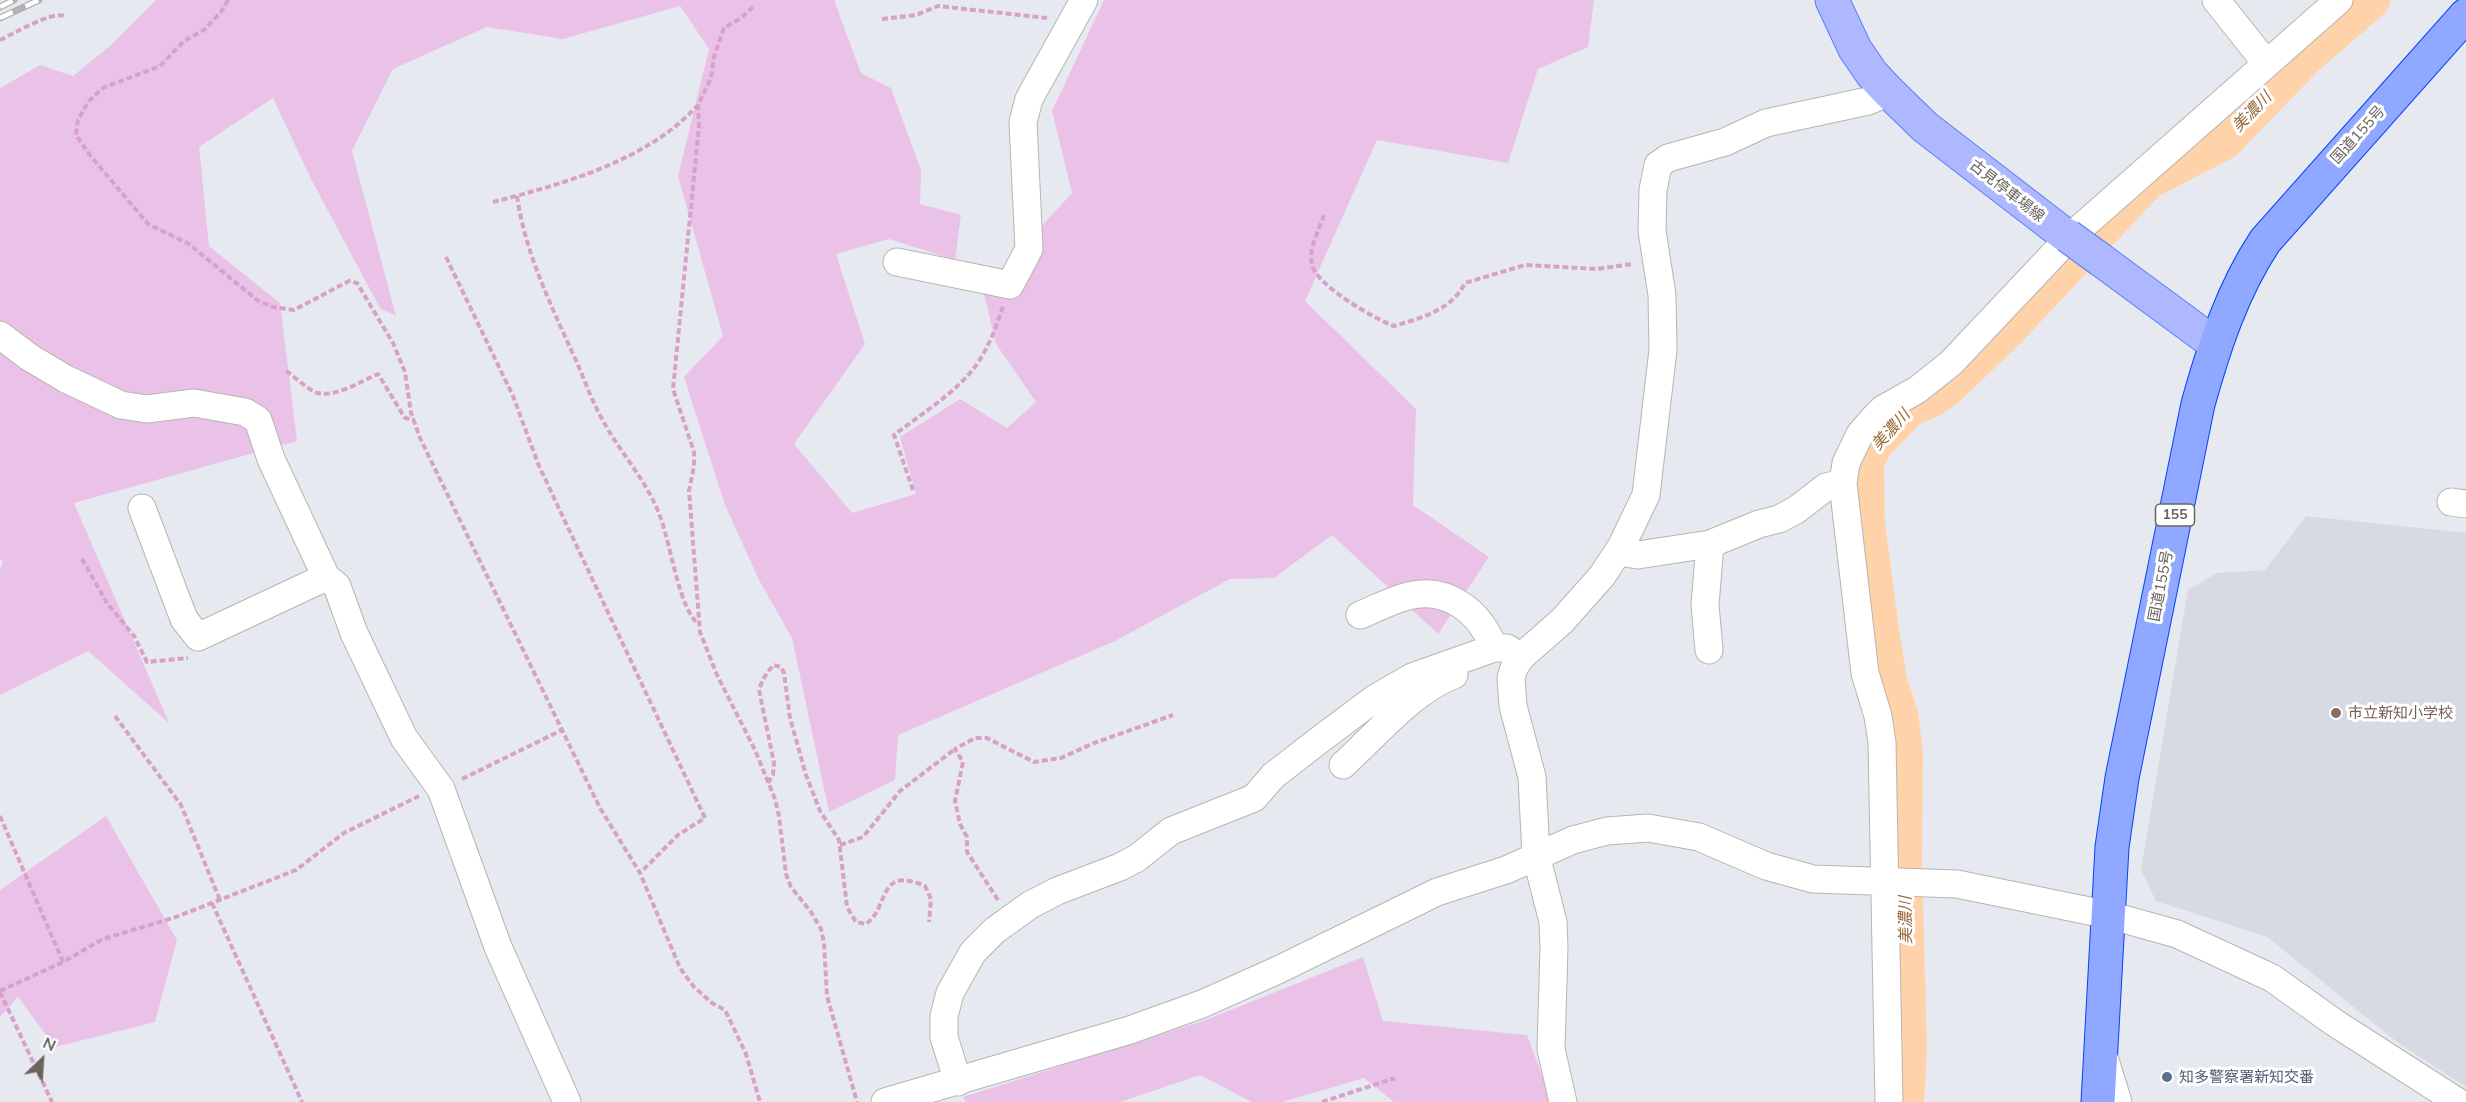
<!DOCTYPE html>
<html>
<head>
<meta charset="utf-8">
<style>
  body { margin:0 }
  #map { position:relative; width:2466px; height:1102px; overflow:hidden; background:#e7e9f1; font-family:Mulish,sans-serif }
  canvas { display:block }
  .north { position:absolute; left:12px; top:1030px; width:60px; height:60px; -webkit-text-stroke:4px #fff; paint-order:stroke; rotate:25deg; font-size:16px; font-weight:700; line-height:24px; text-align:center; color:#68645e }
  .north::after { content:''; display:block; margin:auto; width:21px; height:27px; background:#68645e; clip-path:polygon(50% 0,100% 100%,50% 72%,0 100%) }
</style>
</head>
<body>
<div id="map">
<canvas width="2466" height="1102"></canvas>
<div class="north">N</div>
</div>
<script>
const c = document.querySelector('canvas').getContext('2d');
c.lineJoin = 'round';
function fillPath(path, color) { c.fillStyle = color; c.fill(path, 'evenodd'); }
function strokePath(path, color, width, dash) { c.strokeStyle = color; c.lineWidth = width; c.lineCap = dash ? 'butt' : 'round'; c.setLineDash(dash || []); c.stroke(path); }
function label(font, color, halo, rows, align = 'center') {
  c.font = font + ' Mulish,"Noto Sans JP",sans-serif'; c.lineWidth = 6; c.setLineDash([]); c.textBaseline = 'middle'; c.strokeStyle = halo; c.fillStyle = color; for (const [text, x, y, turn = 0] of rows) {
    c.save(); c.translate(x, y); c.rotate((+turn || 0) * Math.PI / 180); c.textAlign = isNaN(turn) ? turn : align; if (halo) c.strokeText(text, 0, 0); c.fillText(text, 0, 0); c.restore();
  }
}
fillPath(new Path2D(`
  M2306 516 2466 533V1087L2397 1042 2267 937 2156 901 2141 870 2188 590 2217 573 2265 570Z`), '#d8dae3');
fillPath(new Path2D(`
  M156 0H834L861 73 891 88 921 170 920 204 961 215 955 260 889 239 836 254 865 344 794 444 852 513 916 494 900 437 960 399 1007 428 1036 402 996 344 983 290 1072 193 1052 111 1104 0H1594L1588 47 1538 69 1508 163 1377 140 1305 301 1416 409 1413 505 1489 557 1438 634 1332 535 1274 578 1230 579 1115 641 898 735 895 780 829 812 792 638 759 580 725 505 684 377 723 336 678 176 709 49 680 6 563 39 487 27 393 69 352 151 396 316 380 308 311 179 273 98 199 147 209 246 280 303 297 441 74 503 169 723 88 651 0 695V570L3 561 0 560V88L40 65 73 76 111 45Z
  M106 816 177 940 155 1022 55 1047 18 997 0 1017V890Z
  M1363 957 1383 1021 1527 1035 1552 1102H1394L1364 1078 1282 1102H1252L1200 1075 1120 1102H966L963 1097 1203 1021Z`), '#eac2e8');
strokePath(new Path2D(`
  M1905 1102 1908 1051 1903 866 1904 753 1899 714 1888 681 1880 631 1866 524 1865 463 1873 445 1909 408 1930 399 1946 388 2004 333 2148 180 2224 141 2307 55 2371 0`), '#ffd2a9', 38);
const minor = new Path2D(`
  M2216 0 2266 63
  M897 262 1010 285 1029 249 1023 122 1029 99 1084 0
  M0 335 29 357 66 379 121 405 147 409 194 403 245 412 258 420 271 459 326 577 337 586 354 633 404 738 441 789 498 947 567 1102
  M2451 502 2466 504
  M142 508 184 619 198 637 326 577
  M1618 552 1638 555 1710 544 1759 524 1779 519 1796 510 1826 487 1843 483
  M1360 615C1375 609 1392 600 1408 596 1448 586 1480 612 1494 648
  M1709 650 1705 605 1710 544
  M1343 765C1375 736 1413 690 1454 675
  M2104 1057 2118 1102
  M958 1082 944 1037V1016L950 993 973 952 994 931 1030 905 1057 891 1120 867 1137 858 1171 831 1254 798 1273 776 1318 741 1374 699 1412 677 1494 648H1507L1521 657
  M885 1102 1130 1030 1202 1004 1278 970 1437 892 1506 870 1573 840 1607 831 1648 828 1699 837 1766 866 1813 879 1957 884 2109 915 2177 934 2272 978 2335 1023 2458 1102
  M1563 1102 1551 1049 1554 947 1553 922 1536 855 1532 777 1513 706 1511 678 1514 668 1521 657 1562 621 1602 576 1621 547 1646 495 1663 350 1662 295 1652 231 1653 190 1658 165 1668 158 1725 142 1766 123 1868 101 1880 96 1887 90
  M1889 1102 1882 742 1878 716 1865 673 1845 501 1843 483 1846 463 1860 434 1873 419 1883 409 1917 390 1951 363 2069 238 2339 0`);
const major = new Path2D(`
  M1832 0 1855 49 1872 74 1887 90 1925 127 2069 238 2068 236
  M2101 260 2215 344`);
const highway = new Path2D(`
  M2098 1102 2112 847 2122 778 2198 404C2214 347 2232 291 2265 241L2466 15`);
strokePath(minor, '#b7b5af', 29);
strokePath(major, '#567ffb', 35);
strokePath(highway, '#0045f8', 35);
strokePath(new Path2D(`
  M228 0 221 12 204 30 184 41 160 66 103 88 88 102 78 120 76 135 89 154 148 224 189 244 257 300 273 307 294 310 349 281 357 283 393 343 405 372 411 413 420 438 600 808 640 873 680 968 694 987 712 1003 725 1010 746 1054 760 1102
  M753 7 741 18 724 28 714 57 711 78 698 105 699 126 673 389 694 452V466L689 491 700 632 717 675 755 750 775 799 779 816 786 874 791 887 811 912 821 929 824 943 827 996 857 1102
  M882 19 916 15 938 6 1047 18
  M0 40C15 33 51 11 65 16
  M517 196C525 252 550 303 573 354 583 375 590 397 601 417 619 452 648 481 661 519 670 542 680 613 699 624
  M493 202C563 184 647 161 697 106
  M1324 215C1319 230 1308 250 1312 265 1317 286 1375 319 1394 326 1421 318 1452 310 1465 283L1525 265 1597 269 1633 264
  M446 257 513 396 539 466 705 818 678 835 640 873
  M286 371C295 377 304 386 313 391 331 401 361 381 378 374L405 418 414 420
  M913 490 894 435C919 416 949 397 970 373 986 355 996 328 1003 306
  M82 559 107 603 134 636 147 662 188 658
  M115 716 181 805 220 900
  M462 779 562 730
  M768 783 773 775 774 763 759 690 763 679 773 665 781 667 784 673 790 718 806 775 820 811 839 840 847 907 856 922 866 924C890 907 877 865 925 886L931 899 929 922
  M0 816 63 962 103 939 176 917 296 870 344 833 419 796
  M840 845 863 837 900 791 955 749
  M998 900 967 852V837L960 824 955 801 963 762 955 749 975 738H987L1034 762 1061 758 1094 743 1173 715
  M212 903 302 1102
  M0 991 63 962
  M0 992 52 1102
  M1322 1102 1395 1078`), '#d8a1c8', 4, [6, 3]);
strokePath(minor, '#fff', 27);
strokePath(major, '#aeb8ff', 33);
strokePath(highway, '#90a8ff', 33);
const rail = new Path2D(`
  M0 7 14 0
  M0 18 39 0`);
strokePath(rail, '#b3b2b1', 7);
strokePath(rail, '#fff', 4.5, [14]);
const majorBridge = new Path2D(`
  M2068 236 2101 260`);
strokePath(majorBridge, '#567ffb', 35, []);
strokePath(majorBridge, '#aeb8ff', 33);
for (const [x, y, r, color] of [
  [2336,713,6,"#8d6e63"],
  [2167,1077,6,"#5c6f8a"]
]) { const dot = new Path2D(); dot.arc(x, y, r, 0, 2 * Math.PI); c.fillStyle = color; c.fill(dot); strokePath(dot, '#fff', 2); }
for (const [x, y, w] of [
  [2175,515,39]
]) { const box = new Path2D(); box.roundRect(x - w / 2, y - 11, w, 22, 4.5); c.fillStyle = '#fff'; c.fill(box); strokePath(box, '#68645e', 1.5); }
label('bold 14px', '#68645e', null, [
  ["155",2175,515]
]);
label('15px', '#68645e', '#fff', [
  ["国道155号",2358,135,-48],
  ["古見停車場線",2007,191,38],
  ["国道155号",2161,586,-79]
]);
label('15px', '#785e54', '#fff', [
  ["市立新知小学校",2348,713]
], 'left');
label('15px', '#4e5e75', '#fff', [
  ["知多警察署新知交番",2179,1077]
], 'left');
label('italic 16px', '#946833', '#fff', [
  ["美濃川",2252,112,-46],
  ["美濃川",1891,430,-48],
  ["美濃川",1906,920,-91]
]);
</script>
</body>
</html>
